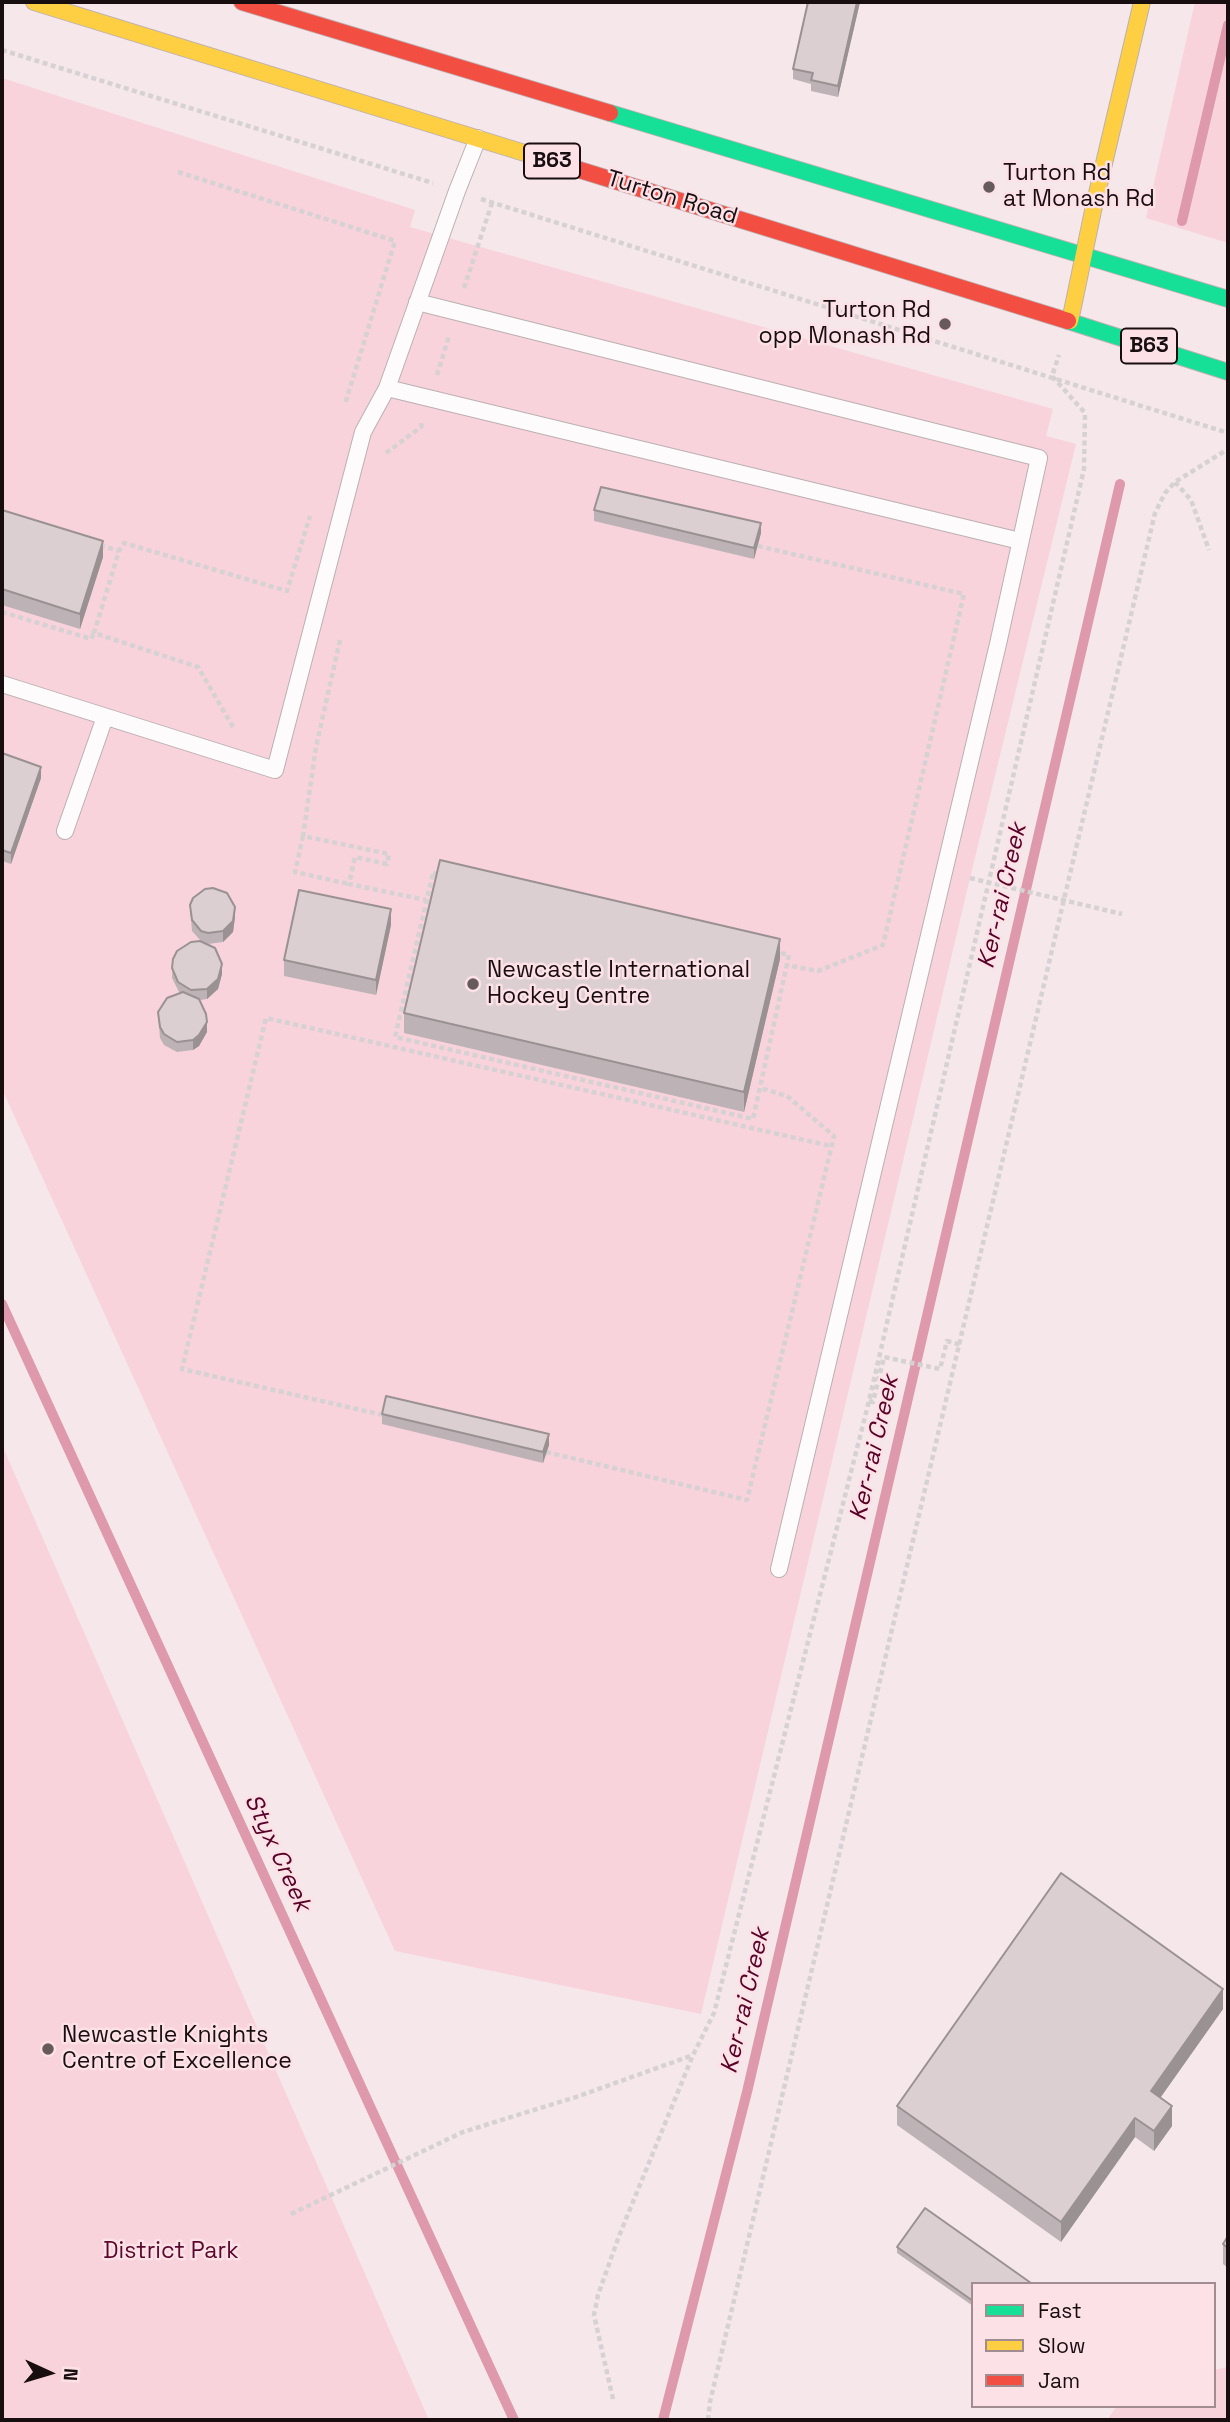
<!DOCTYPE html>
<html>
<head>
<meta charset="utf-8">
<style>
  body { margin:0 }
  #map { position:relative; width:1230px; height:2422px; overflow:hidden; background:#f6e7ea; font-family:"Space Grotesk",sans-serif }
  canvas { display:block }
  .frame { position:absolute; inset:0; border:4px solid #180e10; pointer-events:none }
  .legend { position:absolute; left:971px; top:2282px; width:245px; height:126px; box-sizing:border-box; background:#fce1e7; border:2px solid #a18d91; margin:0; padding:9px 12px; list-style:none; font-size:21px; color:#180e10 }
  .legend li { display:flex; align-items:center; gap:14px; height:35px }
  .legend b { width:35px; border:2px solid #a18d91 }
  .north { position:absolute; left:14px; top:2338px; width:70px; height:70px; -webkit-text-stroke:5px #fce1e7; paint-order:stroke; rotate:94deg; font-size:19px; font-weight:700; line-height:28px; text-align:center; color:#180e10 }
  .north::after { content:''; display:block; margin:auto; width:24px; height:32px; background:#180e10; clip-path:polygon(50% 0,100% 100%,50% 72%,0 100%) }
</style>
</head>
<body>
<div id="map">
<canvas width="1230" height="2422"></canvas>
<div class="frame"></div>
<ul class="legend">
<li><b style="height:9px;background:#16e098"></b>Fast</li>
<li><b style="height:9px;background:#ffcf43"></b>Slow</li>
<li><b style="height:9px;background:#f24e42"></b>Jam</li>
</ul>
<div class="north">N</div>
</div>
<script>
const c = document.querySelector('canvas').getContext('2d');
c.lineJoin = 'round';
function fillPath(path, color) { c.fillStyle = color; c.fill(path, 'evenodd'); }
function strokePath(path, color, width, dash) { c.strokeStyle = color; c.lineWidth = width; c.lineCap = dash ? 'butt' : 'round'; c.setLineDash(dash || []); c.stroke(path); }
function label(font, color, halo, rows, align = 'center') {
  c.font = font + ' "Space Grotesk",sans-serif'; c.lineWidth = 5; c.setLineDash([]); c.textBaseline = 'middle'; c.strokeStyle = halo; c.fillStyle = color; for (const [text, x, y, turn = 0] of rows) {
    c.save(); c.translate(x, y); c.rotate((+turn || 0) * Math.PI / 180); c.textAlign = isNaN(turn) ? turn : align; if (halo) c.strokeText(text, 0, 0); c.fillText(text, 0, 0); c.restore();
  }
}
fillPath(new Path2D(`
  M1195 2H1228V243L1146 218Z
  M2 78 415 210 410 227 1053 409 1046 436 1076 444 970 878 701 2014 395 1951 2 1089Z
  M2 1445 429 2420H2Z
  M1228 2367V2420H1107L1117 2406H1214V2370Z`), '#f8d3dc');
strokePath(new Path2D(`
  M1182 221 1228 25
  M2 1304 514 2420
  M663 2420 747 2092 1120 484`), '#de99ac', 10);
const lane = new Path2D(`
  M417 302 1039 458 998 644 779 1569
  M387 388 1020 541
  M2 684 275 770 363 432 387 388 457 191 478 138
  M65 831 105 717`);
const fast = new Path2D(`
  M610 113 1228 299
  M1068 321 1228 372`);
const slow = new Path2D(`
  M34 2 567 166
  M1070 321 1094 206 1142 2`);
const jam = new Path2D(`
  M242 2 610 113
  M567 166 1068 321`);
strokePath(lane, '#bcb0b2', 18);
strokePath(fast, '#bcb0b2', 18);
strokePath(slow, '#bcb0b2', 18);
strokePath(jam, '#bcb0b2', 18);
strokePath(new Path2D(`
  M2 50 433 183
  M178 172 395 241 345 404
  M481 199 1228 433
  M464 288 492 203
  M437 375 449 336
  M386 453 421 427 422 423
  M1175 482 1191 500 1209 550
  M100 545 119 551
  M758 546 964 594 883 945 818 971 786 965
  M2 612 91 639 94 633
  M340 640 316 747 303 836 389 854 387 864 355 857 349 884 426 900
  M233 727 198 667 94 633 119 551 124 543 287 591 310 516
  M303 836 295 872 349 884
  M433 873 789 955 753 1119 395 1037Z
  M970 878 1122 914
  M869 1401 873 1402 884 1357 940 1369 947 1341 961 1345
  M383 1415 182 1369 266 1018 831 1146
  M546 1452 747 1500 834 1136 787 1096 760 1088
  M291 2214 463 2132 579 2096 693 2055
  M613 2399 594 2315 598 2295 619 2236 693 2055 714 2013 869 1401 1084 469 1085 413 1052 376 1059 355
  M708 2420 710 2402 1155 513 1165 493 1175 482 1228 449`), '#d6d1d2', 4.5, [5, 3.5]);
strokePath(lane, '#fefbfc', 16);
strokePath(fast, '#16e098', 16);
strokePath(slow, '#ffcf43', 16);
strokePath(jam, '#f24e42', 16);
fillPath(new Path2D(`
  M860 2 838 97 811 91V84L793 79V69Z
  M2 510 103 557 80 629 2 605Z
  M594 510 761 533 754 559 594 521Z
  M2 753 41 778 11 864 2 861Z
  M190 905 235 917 233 932 223 942 208 944 203 942 222 974 218 989 207 999 200 1000 207 1032 199 1046 193 1050 177 1052 164 1045 160 1038 158 1012 180 994 172 978 173 959 201 941 192 931Z
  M391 925 376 995 284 976V960Z
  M780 959 744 1112 404 1033V1013Z
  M382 1414 549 1445 543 1463 382 1424Z
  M1223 2009 1160 2098 1172 2126 1154 2151 1135 2137 1061 2242 897 2125V2106Z
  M1228 2236V2268L1223 2264V2244Z
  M897 2247 1031 2284H973V2306L897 2253Z`), '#bdb2b5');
fillPath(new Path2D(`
  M857 2H860L838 97V86Z
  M761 523V533L754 559V548Z
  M103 541V557L80 629V614Z
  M41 767V778L11 864V853Z
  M235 907V917L233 932 223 942V931Z
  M391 909V925L376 995V980Z
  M780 939V959L744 1112V1092Z
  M222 964V974L218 989 207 999V989Z
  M207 1022V1032L199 1046 193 1050V1040Z
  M549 1434V1445L543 1463V1452Z
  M1223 1989V2009L1151 2111V2091Z
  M1172 2106V2126L1154 2151V2131Z
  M1135 2118V2137L1061 2242V2222Z`), '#9a9193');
const building = new Path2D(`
  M808 2H857L838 86 811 80 813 73 793 69Z
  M601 487 761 523 754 548 594 510Z
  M2 510 103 541 80 614 2 589Z
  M2 753 41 767 11 853 2 850Z
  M440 860 780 939 744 1092 404 1013Z
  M213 888 227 893 235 907 233 921 223 931 208 933 201 931 192 920 190 905 193 898 205 889Z
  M299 890 391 909 376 980 284 960Z
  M200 941 215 948 222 964 218 979 207 989 191 990 178 982 172 968 173 959 177 951 191 942Z
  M183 992 199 999 206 1014 207 1022 199 1035 193 1040 177 1042 164 1034 160 1027 158 1012 167 998Z
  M386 1396 549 1434 543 1452 382 1414Z
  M1061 1873 1223 1989 1151 2091 1172 2106 1154 2131 1135 2118 1061 2222 897 2106Z
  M925 2208 1031 2283 1030 2284H973V2301L897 2247Z
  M1228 2236V2248L1223 2244Z`);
fillPath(building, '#dccfd2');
strokePath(building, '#9a9193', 2);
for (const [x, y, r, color] of [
  [989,187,7,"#665a5c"],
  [945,324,7,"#665a5c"],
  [473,984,7,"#665a5c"],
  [48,2049,7,"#665a5c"]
]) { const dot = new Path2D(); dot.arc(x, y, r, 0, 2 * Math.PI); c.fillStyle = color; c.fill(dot); strokePath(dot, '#fce1e7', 2.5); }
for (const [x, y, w] of [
  [552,161,56],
  [1149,346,56]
]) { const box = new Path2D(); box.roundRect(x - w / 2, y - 17.5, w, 35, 5); c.fillStyle = '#fce1e7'; c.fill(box); strokePath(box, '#180e10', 2); }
label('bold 21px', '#180e10', null, [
  ["B63",552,161],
  ["B63",1149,346]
]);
label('23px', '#180e10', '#fce1e7', [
  ["Turton Rd",1003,174],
  ["at Monash Rd",1003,200],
  ["Turton Rd",931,311,"right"],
  ["opp Monash Rd",931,337,"right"],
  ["Newcastle International",487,971],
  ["Hockey Centre",487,997],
  ["Newcastle Knights",62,2036],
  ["Centre of Excellence",62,2062]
], 'left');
label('23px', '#180e10', '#fce1e7', [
  ["Turton Road",672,198,17]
]);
label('23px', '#5b062b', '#fce1e7', [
  ["District Park",171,2252]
]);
label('italic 24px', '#570127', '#fce1e7', [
  ["Ker-rai Creek",1003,896,-77],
  ["Ker-rai Creek",875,1448,-77],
  ["Styx Creek",277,1853,65],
  ["Ker-rai Creek",746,2001,-77]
]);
</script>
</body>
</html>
